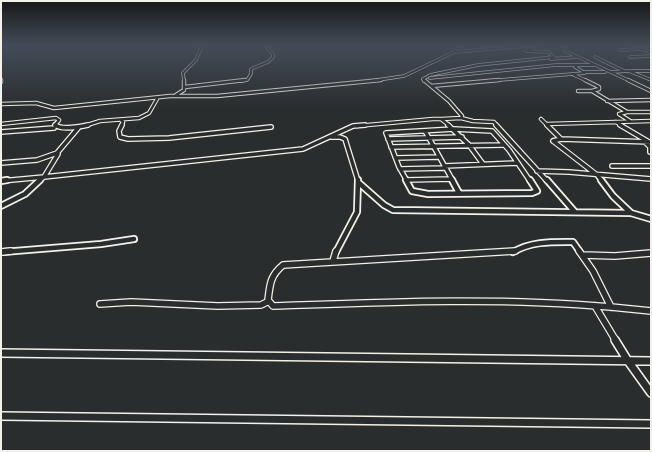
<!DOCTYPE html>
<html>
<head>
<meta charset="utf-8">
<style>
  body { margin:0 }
  #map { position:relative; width:652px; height:452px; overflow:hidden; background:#2a2d2e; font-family:"Shantell Sans",sans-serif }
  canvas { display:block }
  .frame { position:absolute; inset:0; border:2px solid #f4f1e8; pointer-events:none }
</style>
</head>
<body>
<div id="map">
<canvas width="652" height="452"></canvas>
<div class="frame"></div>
</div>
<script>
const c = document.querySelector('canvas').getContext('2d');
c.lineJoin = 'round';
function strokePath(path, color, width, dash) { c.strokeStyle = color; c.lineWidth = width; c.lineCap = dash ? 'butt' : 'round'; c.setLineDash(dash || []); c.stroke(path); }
strokePath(new Path2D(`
  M1 47 4 46`), '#90a19f', 1);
const minorFar5 = new Path2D(`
  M563 46 565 51 630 81
  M621 50 641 49 651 52
  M454 52 459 46
  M595 57 624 71
  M630 57 651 56
  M551 59 576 57
  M631 71H651
  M584 72H605
  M611 72 629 71 651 80
  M574 75 587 81
  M425 78 430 75 478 65 554 57 548 52 526 51 536 46
  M430 78 556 65H594
  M1 79V81
  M184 81 183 73 196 60 202 46
  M240 81 247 80 251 74V69L268 62 273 57V54L265 46
  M371 81 404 76 454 52 527 46
  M424 81 423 79 425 78
  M487 81 585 73 575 67 577 66`);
const minorFar4 = new Path2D(`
  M1 80V82
  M424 80 449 101 462 116 461 118 442 119
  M585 80 599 87V89L592 91 627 112 619 114 630 121
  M628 80 651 91
  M431 86 499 80
  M185 87 245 80
  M578 91H592
  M176 95 184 90V80
  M607 101 651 100
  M1 104 36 103 54 108 170 96H217L381 80
  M627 112H651
  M461 118 473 121 494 122 497 126
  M541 119 548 126
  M121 120 123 122 121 126
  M616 122 622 126
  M1 124 56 118 59 120 55 125 56 126
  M547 124 651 121
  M84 126 100 121 139 118 149 113 157 99
  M357 126 433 119H441L450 126`);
const minorFar3 = new Path2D(`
  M55 125C62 130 79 127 88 125
  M122 125 119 131 120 137 128 139 169 138 271 127
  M448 125 469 145 483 164
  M496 125 547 181
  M547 125 561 139
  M620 125 649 142
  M425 131 453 181
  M1 132 54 128
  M331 137H340L345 139 358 181
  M388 139 462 137
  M553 141 597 175 602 181
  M553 141 561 139 651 142
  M645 142 650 147V152
  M391 147 503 145
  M396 158 438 157
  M1 163 37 160 57 153
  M612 166H651
  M400 169 444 168V166L517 163
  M537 171 569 172 651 179
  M406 180 451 179
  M1 181 44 177 58 154 57 153 79 127
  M39 181 44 177 303 149 353 126 365 125
  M407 181 399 167 386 133 454 129 492 131 509 150 530 181`);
const minorFar2 = new Path2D(`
  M406 180 412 191 428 194 532 193 537 191 530 180
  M452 180 459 193
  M547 180 574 211
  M601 180 613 196 631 213
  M1 181 7 180
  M359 183 384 205 393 210 631 213 651 219
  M1 206 25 194 40 180
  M3 252 101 244 134 239
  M336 252 357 212 358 180
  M513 252C532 241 552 242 573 242L580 252`);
const minorFar1 = new Path2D(`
  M515 251 283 265C270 276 270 284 268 300L273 306C385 302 498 297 611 307
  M579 251 593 271 611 307
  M1 252 11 251
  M583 255 615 256 651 253
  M333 261 336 251
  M100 304 131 302 218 306 261 305 269 301
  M595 306 616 341
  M611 307 651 311`);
const minor = new Path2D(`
  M615 340 628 361 651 393
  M1 353 651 361
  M1 416 651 424`);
strokePath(minorFar5, '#f4f1e8', 3.5);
strokePath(minorFar4, '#f4f1e8', 4.5);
strokePath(minorFar3, '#f4f1e8', 6);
strokePath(minorFar2, '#f4f1e8', 8);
strokePath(minorFar1, '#f4f1e8', 8);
strokePath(minor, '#f4f1e8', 10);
strokePath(minorFar5, '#2a2d2e', 2);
strokePath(minorFar4, '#2a2d2e', 2.5);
strokePath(minorFar3, '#2a2d2e', 3.5);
strokePath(minorFar2, '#2a2d2e', 4.5);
strokePath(minorFar1, '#2a2d2e', 5.5);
strokePath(minor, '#2a2d2e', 7);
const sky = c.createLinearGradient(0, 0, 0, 109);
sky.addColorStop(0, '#171919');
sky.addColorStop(0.42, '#444c57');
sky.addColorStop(1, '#444c5700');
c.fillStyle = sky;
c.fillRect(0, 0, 652, 109);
</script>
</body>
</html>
